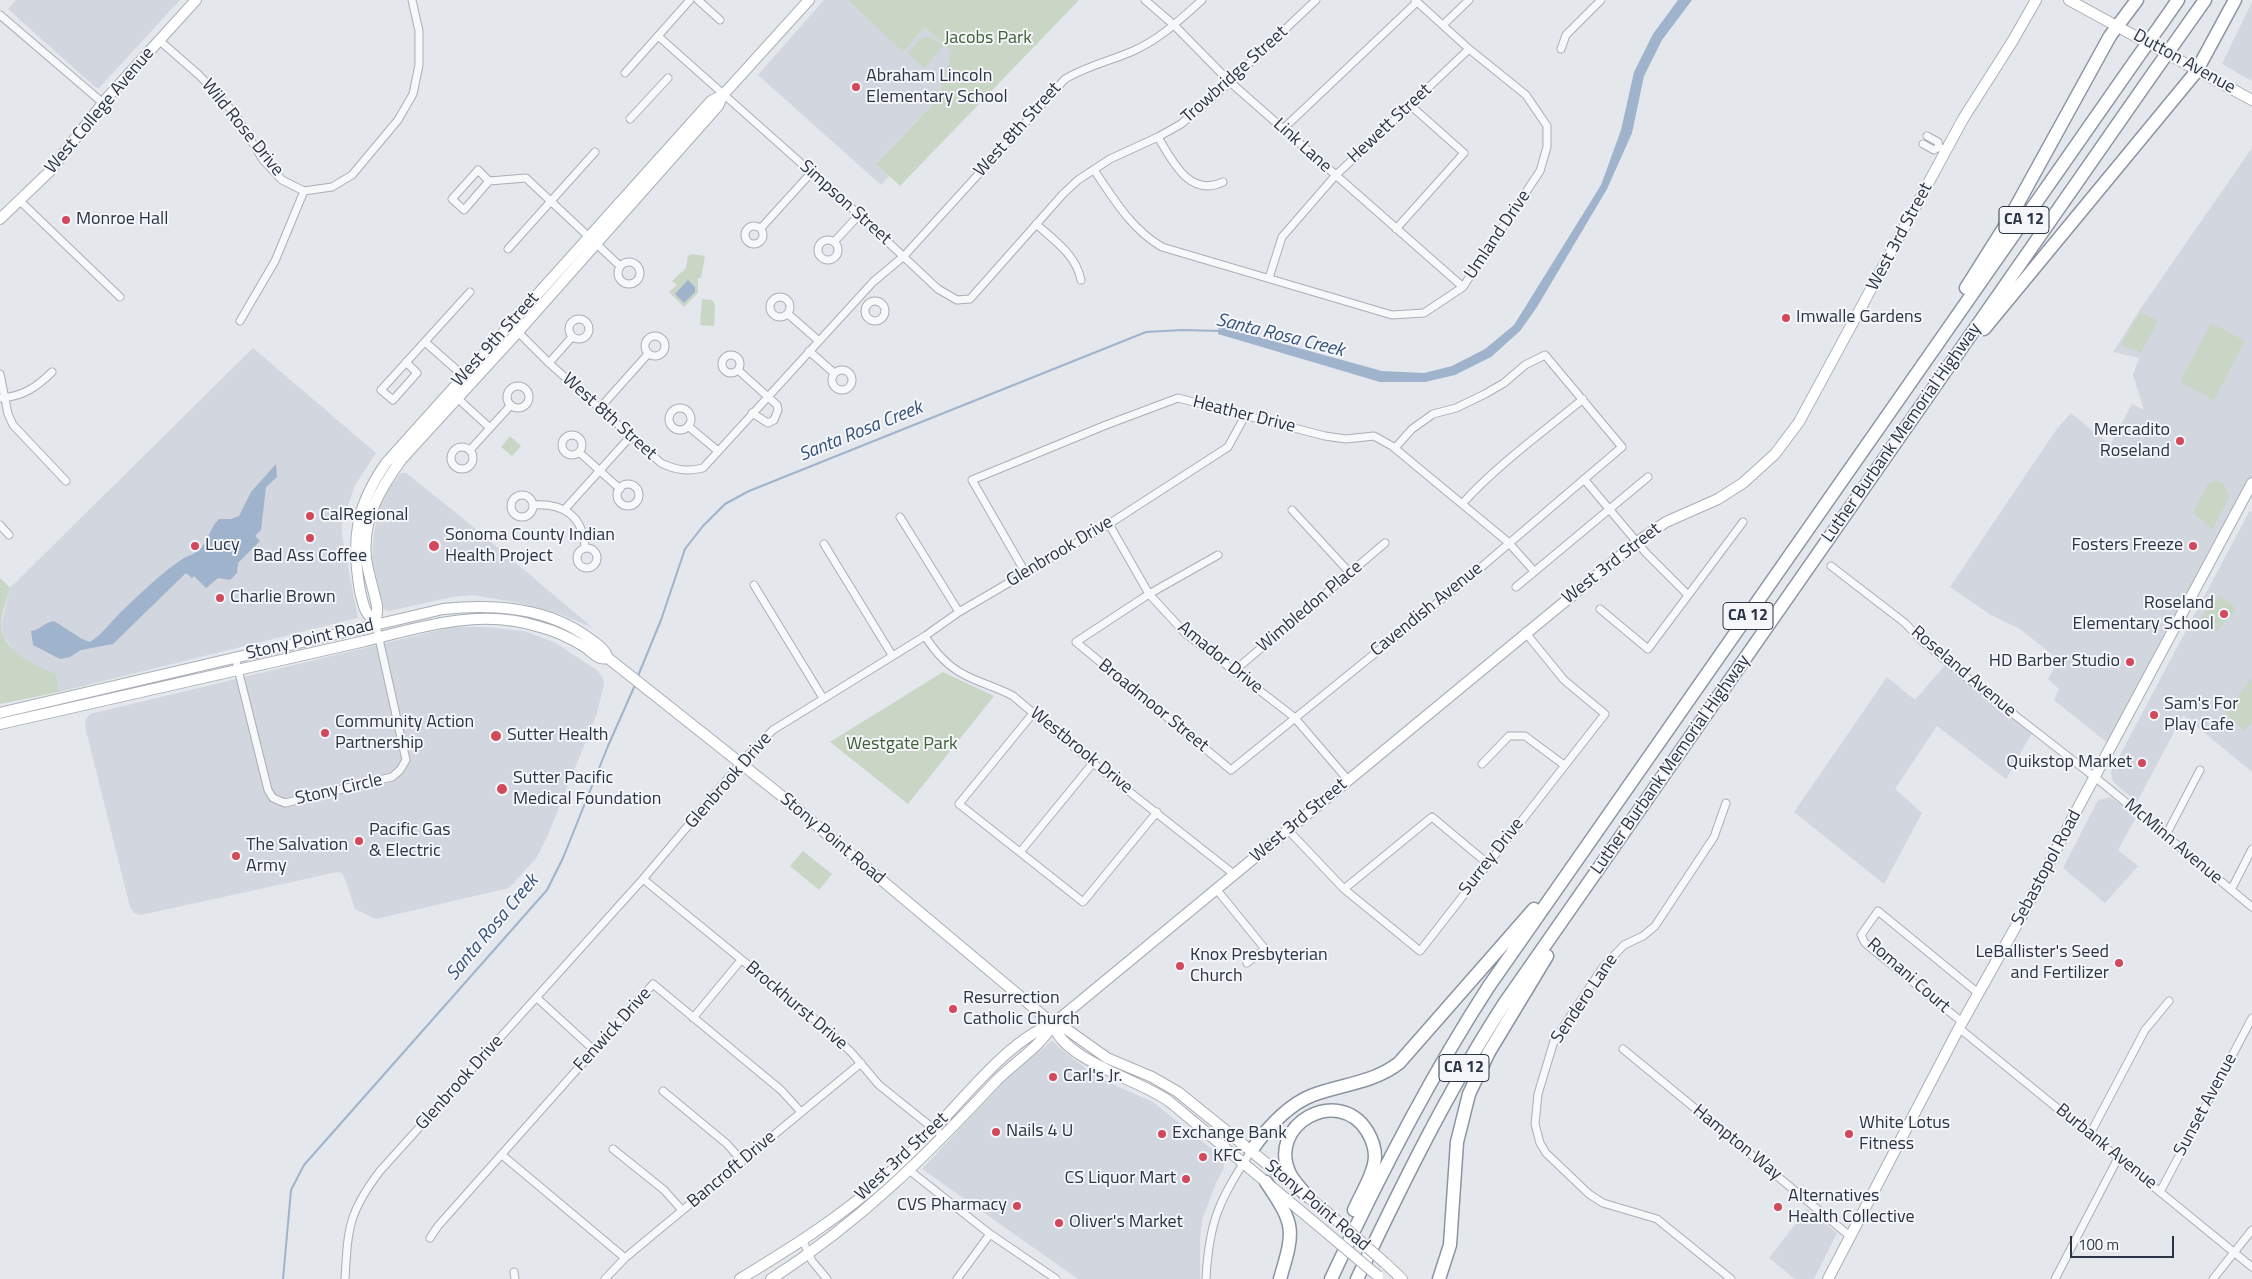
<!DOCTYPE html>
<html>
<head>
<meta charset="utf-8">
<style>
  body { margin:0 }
  #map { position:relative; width:2252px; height:1279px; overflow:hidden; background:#e4e7ec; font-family:"Titillium Web",sans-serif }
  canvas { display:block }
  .scale { position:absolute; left:2070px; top:1236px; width:104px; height:22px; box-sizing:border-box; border:2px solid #2b3445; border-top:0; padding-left:6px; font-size:15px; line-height:18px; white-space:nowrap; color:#2b3445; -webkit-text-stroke:4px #f4f6f9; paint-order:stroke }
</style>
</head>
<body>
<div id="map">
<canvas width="2252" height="1279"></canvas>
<div class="scale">100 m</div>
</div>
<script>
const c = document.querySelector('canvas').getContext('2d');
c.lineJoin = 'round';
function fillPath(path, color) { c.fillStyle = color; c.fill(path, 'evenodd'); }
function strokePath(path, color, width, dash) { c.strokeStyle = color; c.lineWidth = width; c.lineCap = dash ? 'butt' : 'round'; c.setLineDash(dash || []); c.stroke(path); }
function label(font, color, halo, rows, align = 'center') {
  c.font = font + ' "Titillium Web",sans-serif'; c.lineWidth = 4; c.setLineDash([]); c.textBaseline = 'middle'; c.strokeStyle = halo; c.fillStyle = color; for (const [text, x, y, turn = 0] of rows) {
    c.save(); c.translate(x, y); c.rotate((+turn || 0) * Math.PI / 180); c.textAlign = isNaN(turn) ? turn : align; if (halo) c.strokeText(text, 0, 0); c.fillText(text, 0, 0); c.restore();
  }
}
fillPath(new Path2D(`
  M16 0H180L99 88 95 87 8 9Z
  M824 0H848L903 51 925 27 951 51 938 99 876 164 889 176 881 185 758 75Z
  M2252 2V81L2222 64Z
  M2252 148V477L2110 745 2054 700 2059 689 2048 679 2059 660 2020 629 1991 615 1950 587 2056 430 2071 413 2110 445 2132 404 2144 410 2133 375 2139 358 2113 352 2141 308Z
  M253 348 376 453 355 485 342 524V536L358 618 59 692 56 673 38 668 28 663 14 651 4 636 1 625 10 588Z
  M401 473H406L460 516 593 628 560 614 520 603 473 595 452 597 389 611 385 610 383 607 372 558 374 533 381 500 387 490Z
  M2252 511V772L2183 715 2137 802 2113 782 2111 772 2249 512Z
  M452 627H485L524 631 554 642 597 670 603 679 604 685 596 716 547 837 537 857 509 888 376 919 355 909 345 879 342 873 337 872 141 915 134 913 130 907 85 726 86 719 90 714Z
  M1946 664 2032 733 2006 779 1937 726 1895 789 1922 813 1884 884 1794 812 1887 677 1915 700Z
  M2110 797 2135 814V819L2118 850 2138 866 2105 903 2063 868 2098 800Z
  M1052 1041 1096 1077 1153 1102 1224 1159V1168L1216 1183 1202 1220 1200 1240V1279H1078L922 1169 1007 1078Z
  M1807 1209 1837 1233 1814 1279H1795L1769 1258Z`), '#d2d6de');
fillPath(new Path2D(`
  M848 0H1079L900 186 876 164 938 99 951 51 925 27 903 52Z
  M925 37 932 38 943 46 924 68 907 53 919 40Z
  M692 254 705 256 701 278H698V293L684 307 669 292 677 285 672 281 686 268 688 256Z
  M702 299 712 300 715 305 714 326 700 325Z
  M2140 313 2145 316 2146 314 2158 321 2141 353 2122 345 2123 341Z
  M2211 323 2245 341 2214 400 2180 382Z
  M510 436 521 446 512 456 501 447Z
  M2216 480 2224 484 2229 497 2212 529 2193 512 2208 484Z
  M0 578 10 588C7 599 2 612 1 623 0 649 36 668 56 673L59 692 0 704Z
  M2220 595 2236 609 2217 632 2200 618Z
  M943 672 994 696 908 804 830 742Z
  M2252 678V722L2244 731 2225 712Z
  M803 851 832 874 819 890 790 866Z`), '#c9d6c5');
fillPath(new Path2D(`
  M1678 0H1692L1662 40 1644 76 1632 133 1607 189 1537 307 1520 331 1491 357 1455 375 1425 382H1380L1218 334 1219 326 1382 371 1424 373 1452 366 1485 349 1514 325 1601 185 1621 130 1634 72 1653 34Z
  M688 280 695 287V292L684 303 675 294Z
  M276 464 277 477 266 487 261 530 255 536 260 541 238 563 237 573 230 580 218 578 206 588 194 576 192 578 186 573 113 644 81 650 70 657 60 659 33 645 31 631C40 630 45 622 54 621L82 639 90 642C103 634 111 621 123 610 141 593 160 574 181 560 186 556 193 555 198 551 209 542 209 528 219 519H231L239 516 251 492Z`), '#9fb4cc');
strokePath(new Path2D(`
  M638 676 661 620 685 549 703 526 725 504 749 491 1146 332 1182 330 1220 331
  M283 1279 291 1190 304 1165 547 890 563 858 608 746 635 685`), '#9fb4cc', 2);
const street = new Path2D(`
  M698 0 720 20
  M1145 0 1174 25 1230 82 1463 287
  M0 15 103 103
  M1443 25 1469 0
  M658 36 856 212 938 289 957 300 970 299 1063 194 1078 180 1110 159 1158 137 1181 124 1221 90 1316 0
  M160 41 199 75 235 114 263 160 282 180 304 191
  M1561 49 1566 35 1601 0
  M625 73 690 0
  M630 119 668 78
  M1283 129 1417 2
  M1927 136 1938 142 1939 147 1946 151
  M1158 137C1172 161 1190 198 1223 182
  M1923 144 1934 150 1939 147
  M1094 170C1114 199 1131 229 1162 247L1392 315 1424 313 1463 287 1540 171 1547 147V126L1526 95 1469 49 1415 0
  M489 181 478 170 452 199 464 210 489 181 526 178 620 266
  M19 200 120 297
  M1036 224C1055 241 1076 255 1081 280
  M745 235a9 9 0 1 1 18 0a9 9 0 1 1-18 0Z
  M761 228 811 173
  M1396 229 1464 153 1410 105
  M818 250a10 10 0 1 1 20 0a10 10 0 1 1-20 0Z
  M834 242 859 215
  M508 249 595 152
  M618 273a11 11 0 1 1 22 0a11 11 0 1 1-22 0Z
  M1269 278 1282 237 1335 176 1469 49
  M770 307a10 10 0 1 1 20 0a10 10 0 1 1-20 0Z
  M865 311a10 10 0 1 1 20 0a10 10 0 1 1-20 0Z
  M788 314 819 341
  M569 329a10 10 0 1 1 20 0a10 10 0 1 1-20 0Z
  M240 321 275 261 304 191 332 187 352 175 398 120 413 94 419 65V31L412 0
  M511 325 549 363 661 463C676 470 687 472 703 468L873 282 904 256 1065 79C1087 66 1110 61 1133 51 1160 39 1181 19 1202 0
  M645 346a10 10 0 1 1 20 0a10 10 0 1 1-20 0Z
  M425 342 467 379
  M809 351 834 373
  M722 364a9 9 0 1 1 18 0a9 9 0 1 1-18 0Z
  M406 362 417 373 393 400 381 390 470 292
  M549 363 572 337
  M832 380a10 10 0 1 1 20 0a10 10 0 1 1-20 0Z
  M738 370 777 405 778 410 774 420 768 423 752 413
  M0 374 8 414 13 425 66 481
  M507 397a11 11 0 1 1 22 0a11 11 0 1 1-22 0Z
  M454 395 490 428
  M0 398C22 397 37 387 52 372
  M669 419a11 11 0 1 1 22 0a11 11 0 1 1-22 0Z
  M599 409 648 354
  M688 426 718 451
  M562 445a10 10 0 1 1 20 0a10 10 0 1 1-20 0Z
  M451 458a11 11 0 1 1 22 0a11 11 0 1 1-22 0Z
  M470 450 511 405
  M579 452 620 489
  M1584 479 1646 553 1687 594
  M617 495a11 11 0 1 1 22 0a11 11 0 1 1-22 0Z
  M511 506a11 11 0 1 1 22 0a11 11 0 1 1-22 0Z
  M1462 504C1497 465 1542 433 1583 399
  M533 505C564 503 583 516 585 548
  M565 509 630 437
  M1292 510 1350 573
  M900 517 959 612
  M1109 524 1149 594 1186 634 1294 717 1348 780
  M0 525 9 535
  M824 544 892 655
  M577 558a10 10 0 1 1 20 0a10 10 0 1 1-20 0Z
  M1218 555 1149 594 1076 642 1231 770 1479 569 1622 447 1545 355 1525 365 1504 383 1485 394 1456 408 1433 414 1412 429 1395 448
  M1831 566 1905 623 1921 640 1971 681 2106 786 2252 907
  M1025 572 972 480 1106 425 1178 398 1325 436 1346 439 1374 436 1392 446 1508 542 1534 571
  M754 585 823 698
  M1516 587 1648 477
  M1600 609 1648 649 1743 522
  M925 636C935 652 946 665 963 674 979 683 997 687 1013 696L1093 763 1235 875
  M235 657 268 790 273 798 285 803 392 777 400 770 406 760 376 625
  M1234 671 1385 543
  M1034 712 959 804 1083 902 1157 812
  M1482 764 1509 736H1525L1564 765
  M1726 803 1714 837 1655 926 1643 936 1624 945 1603 967 1554 1041 1538 1094 1535 1124 1540 1143 1546 1153 1589 1194 1603 1203 1657 1219 1731 1279
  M1289 831 1344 889 1420 951 1605 714 1564 680 1525 632
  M2166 835 2200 770
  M1021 851 1093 763
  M643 879 830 1032 851 1052 879 1085 944 1137
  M1344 889 1432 817 1487 863
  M1217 890 1265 949 1247 963
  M2231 890 2252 849
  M537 998 595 1051
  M693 1018 741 960
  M1962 1022 1865 943 1861 935 1878 911 1978 993
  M1959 1028 2252 1267
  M1623 1049 1851 1237
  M663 1091 727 1144 742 1161
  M2090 1134 2145 1030 2169 1001
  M613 1149 664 1190 682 1210
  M502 1155 625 1258
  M909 1170 990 1234 1056 1279
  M2160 1192 2252 1018
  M430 1238 438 1226 653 984 781 1090 801 1112
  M803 1241 812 1261 827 1279
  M514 1272 515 1279
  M345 1279C348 1228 348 1213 380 1171L643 879 747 756 773 730 925 636 959 612 1109 524 1228 447 1246 414
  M605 1279 625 1258 655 1233 861 1063
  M957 1279 990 1234
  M1206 1279C1209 1219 1220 1200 1251 1151
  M2055 1279 2118 1158
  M2213 1279 2252 1230`);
const secondary = new Path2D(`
  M2069 0 2252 100
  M0 219 49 172 107 98 196 0
  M375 620C364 615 363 602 360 591 351 539 356 506 386 463L711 101 723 95
  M376 625C375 618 378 613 377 606 374 590 368 574 366 558 362 519 380 489 401 460L518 332 718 106 723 95 809 0
  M608 658 778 793 1053 1024 1062 1026 1107 1058 1152 1077 1178 1092 1334 1218
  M0 713 443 609C494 604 548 607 590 639 598 645 605 649 608 658 606 658 603 659 601 658 595 657 590 650 585 647 572 639 556 631 540 627 481 608 423 626 365 641L0 724
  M1053 1024C1064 1061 1141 1080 1170 1102L1327 1233
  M1385 1263 1402 1279
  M740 1279C791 1248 841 1217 886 1176 902 1161 919 1145 935 1128 966 1096 1011 1038 1053 1024L1637 542 1666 522 1718 499 1743 483 1775 454 1799 422 1963 119 2012 42 2036 0
  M771 1279C860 1222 926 1156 997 1080 1016 1061 1040 1047 1053 1024
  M1828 1279 1959 1028 2025 910 2072 819 2252 483`);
const highway = new Path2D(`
  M2162 23 2178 0
  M2181 34 2205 0
  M1966 288 2007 223 2110 36 2137 0
  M1984 329 2196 72 2235 0
  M1251 1151C1267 1128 1287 1105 1313 1095 1343 1084 1373 1083 1399 1063L1534 909
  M1266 1182C1295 1225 1295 1229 1280 1279
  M1306 1195C1301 1188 1294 1182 1290 1174 1266 1124 1339 1085 1367 1131 1372 1139 1375 1148 1375 1157 1374 1174 1361 1194 1354 1210
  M1331 1279C1378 1178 1428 1080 1489 986L2135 61
  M1357 1279C1402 1185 1447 1092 1504 1004L2154 72
  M1439 1279 1450 1245 1457 1142 1469 1094 1489 1052 1547 956`);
strokePath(street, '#a9aeb7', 9);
strokePath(secondary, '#a9aeb7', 12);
strokePath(highway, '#8b94a3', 15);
strokePath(street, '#f7f8fa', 7);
strokePath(secondary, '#fff', 10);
strokePath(highway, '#fff', 12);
const secondaryBridge = new Path2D(`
  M1334 1218 1385 1263
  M1327 1233 1378 1276`);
const highwayBridge = new Path2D(`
  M2135 61 2162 23
  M2154 72 2181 34`);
strokePath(secondaryBridge, '#a9aeb7', 12, []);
strokePath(highwayBridge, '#8b94a3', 15, []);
strokePath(secondaryBridge, '#fff', 10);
strokePath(highwayBridge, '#fff', 12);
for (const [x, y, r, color] of [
  [856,87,5,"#d1495b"],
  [66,220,5,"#d1495b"],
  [1786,318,5,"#d1495b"],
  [2180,441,5,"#d1495b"],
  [310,516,5,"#d1495b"],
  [310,538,5,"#d1495b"],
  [195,546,5,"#d1495b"],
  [434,546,6,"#d1495b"],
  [2193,546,5,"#d1495b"],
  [220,598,5,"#d1495b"],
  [2224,614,5,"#d1495b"],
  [2130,662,5,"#d1495b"],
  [2154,715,5,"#d1495b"],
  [325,733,5,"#d1495b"],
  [496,736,6,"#d1495b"],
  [2142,763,5,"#d1495b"],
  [502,789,6,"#d1495b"],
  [359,841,5,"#d1495b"],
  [236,856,5,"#d1495b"],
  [2119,963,5,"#d1495b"],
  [1180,966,5,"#d1495b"],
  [953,1009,5,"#d1495b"],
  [1053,1077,5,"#d1495b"],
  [996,1132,5,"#d1495b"],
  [1162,1134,5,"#d1495b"],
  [1849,1134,5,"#d1495b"],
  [1203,1157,5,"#d1495b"],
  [1186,1179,5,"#d1495b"],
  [1017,1206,5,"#d1495b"],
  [1778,1207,5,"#d1495b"],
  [1059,1223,5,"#d1495b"]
]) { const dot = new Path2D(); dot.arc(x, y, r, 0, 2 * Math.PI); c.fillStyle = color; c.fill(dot); strokePath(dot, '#f4f6f9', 2); }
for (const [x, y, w] of [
  [2024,220,50],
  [1748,616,50],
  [1464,1068,50]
]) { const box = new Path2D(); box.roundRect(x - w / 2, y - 13.5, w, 27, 4); c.fillStyle = '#f4f6f9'; c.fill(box); strokePath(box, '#2b3445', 1); }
label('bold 16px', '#2b3445', null, [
  ["CA 12",2024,220],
  ["CA 12",1748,616],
  ["CA 12",1464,1068]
]);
label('18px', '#3f6138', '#f4f6f9', [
  ["Jacobs Park",988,39],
  ["Westgate Park",902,745]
]);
label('18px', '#2b3445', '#f4f6f9', [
  ["Dutton Avenue",2184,62,29],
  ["Trowbridge Street",1235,75,-42],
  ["West College Avenue",100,111,-50],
  ["Hewett Street",1390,124,-43],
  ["Wild Rose Drive",242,128,51],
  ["West 8th Street",1018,130,-48],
  ["Link Lane",1302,146,42],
  ["Simpson Street",845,203,42],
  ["Umland Drive",1498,235,-56],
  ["West 3rd Street",1900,237,-62],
  ["West 9th Street",496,340,-48],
  ["Heather Drive",1244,415,14],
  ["West 8th Street",609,417,42],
  ["Luther Burbank Memorial Highway",1902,433,-55],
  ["Glenbrook Drive",1060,552,-31],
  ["West 3rd Street",1612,564,-38],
  ["Wimbledon Place",1310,607,-40],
  ["Cavendish Avenue",1427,610,-39],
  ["Stony Point Road",310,640,-13],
  ["Amador Drive",1220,658,39],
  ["Roseland Avenue",1963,672,40],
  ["Broadmoor Street",1153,706,39],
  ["Westbrook Drive",1081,751,39],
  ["Luther Burbank Memorial Highway",1671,765,-55],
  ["Glenbrook Drive",729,781,-49],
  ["Stony Circle",339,790,-13],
  ["West 3rd Street",1299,821,-40],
  ["Stony Point Road",832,839,40],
  ["McMinn Avenue",2173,842,40],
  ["Surrey Drive",1492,857,-52],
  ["Sebastopol Road",2047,868,-62],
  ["Romani Court",1908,976,41],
  ["Sendero Lane",1585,999,-56],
  ["Brockhurst Drive",796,1006,40],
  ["Fenwick Drive",613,1030,-48],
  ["Glenbrook Drive",460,1083,-48],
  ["Sunset Avenue",2206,1105,-62],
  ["Hampton Way",1737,1143,39],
  ["Burbank Avenue",2106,1147,39],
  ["West 3rd Street",902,1157,-43],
  ["Bancroft Drive",732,1170,-40],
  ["Stony Point Road",1317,1206,40]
]);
label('18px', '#2b3445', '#f4f6f9', [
  ["Abraham Lincoln",866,77],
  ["Elementary School",866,98],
  ["Monroe Hall",76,220],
  ["Imwalle Gardens",1796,318],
  ["Mercadito",2170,431,"right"],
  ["Roseland",2170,452,"right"],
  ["CalRegional",320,516],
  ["Sonoma County Indian",445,536],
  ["Health Project",445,557],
  ["Lucy",205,546],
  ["Fosters Freeze",2183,546,"right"],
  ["Bad Ass Coffee",310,557,"center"],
  ["Charlie Brown",230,598],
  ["Roseland",2214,604,"right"],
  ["Elementary School",2214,625,"right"],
  ["HD Barber Studio",2120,662,"right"],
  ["Sam's For",2164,705],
  ["Play Cafe",2164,726],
  ["Community Action",335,723],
  ["Partnership",335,744],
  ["Sutter Health",507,736],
  ["Quikstop Market",2132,763,"right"],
  ["Sutter Pacific",513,779],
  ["Medical Foundation",513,800],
  ["Pacific Gas",369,831],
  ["& Electric",369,852],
  ["The Salvation",246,846],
  ["Army",246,867],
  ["LeBallister's Seed",2109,953,"right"],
  ["and Fertilizer",2109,974,"right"],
  ["Knox Presbyterian",1190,956],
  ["Church",1190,977],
  ["Resurrection",963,999],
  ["Catholic Church",963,1020],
  ["Carl's Jr.",1063,1077],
  ["White Lotus",1859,1124],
  ["Fitness",1859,1145],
  ["Nails 4 U",1006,1132],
  ["Exchange Bank",1172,1134],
  ["KFC",1213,1157],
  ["CS Liquor Mart",1176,1179,"right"],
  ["Alternatives",1788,1197],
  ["Health Collective",1788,1218],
  ["CVS Pharmacy",1007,1206,"right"],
  ["Oliver's Market",1069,1223]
], 'left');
label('italic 19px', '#34527a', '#f4f6f9', [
  ["Santa Rosa Creek",1280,336,14],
  ["Santa Rosa Creek",861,432,-22],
  ["Santa Rosa Creek",493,928,-50]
]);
</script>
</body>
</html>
